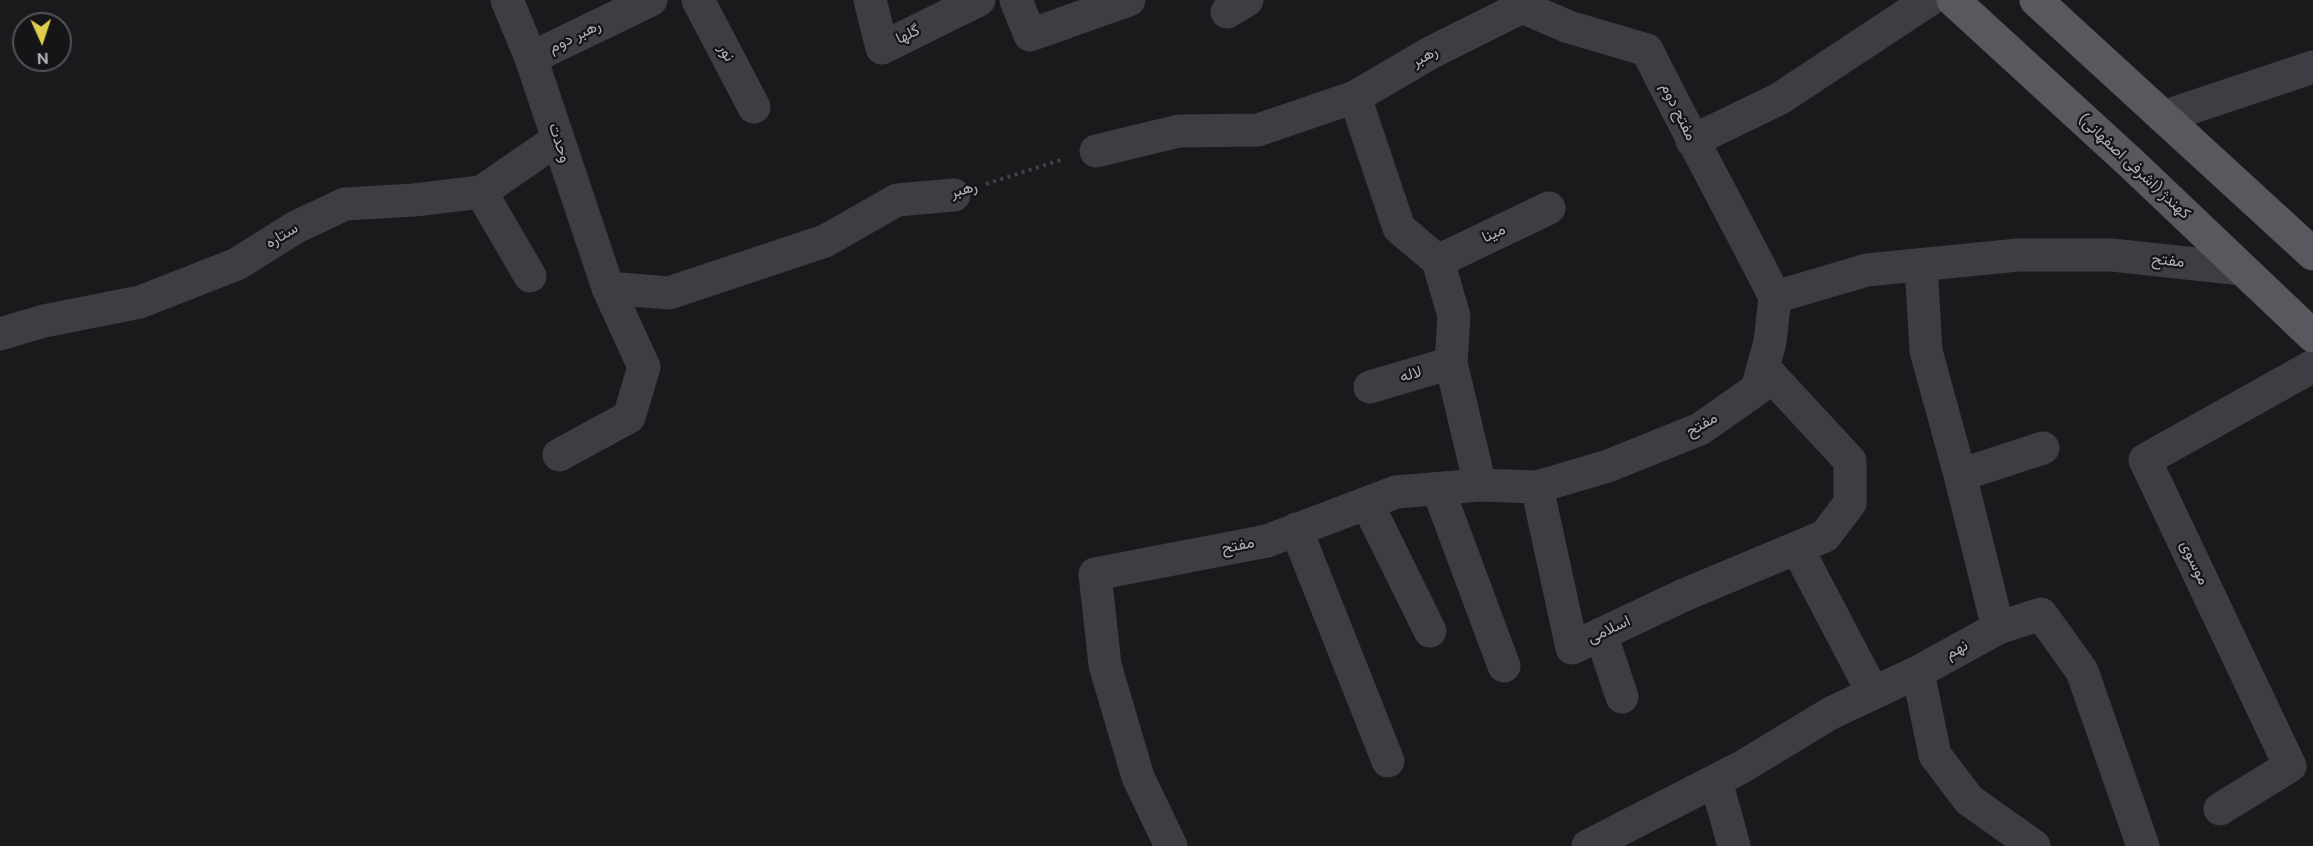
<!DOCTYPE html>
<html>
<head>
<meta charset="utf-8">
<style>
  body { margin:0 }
  #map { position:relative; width:2313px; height:846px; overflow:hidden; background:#1a1a1c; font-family:"DM Sans",sans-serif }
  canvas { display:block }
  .north { position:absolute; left:12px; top:12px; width:60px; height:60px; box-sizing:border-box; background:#151517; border:2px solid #525358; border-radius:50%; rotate:177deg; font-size:16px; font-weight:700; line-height:24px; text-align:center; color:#aeafba }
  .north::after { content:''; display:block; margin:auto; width:21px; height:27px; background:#e1cd4d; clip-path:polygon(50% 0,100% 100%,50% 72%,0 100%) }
</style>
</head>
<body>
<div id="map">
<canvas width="2313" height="846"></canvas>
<div class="north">N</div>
</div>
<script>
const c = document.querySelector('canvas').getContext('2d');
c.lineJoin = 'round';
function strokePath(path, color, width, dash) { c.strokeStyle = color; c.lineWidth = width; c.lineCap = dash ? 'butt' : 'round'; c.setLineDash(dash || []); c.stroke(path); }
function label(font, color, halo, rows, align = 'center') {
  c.font = font + ' "DM Sans",Vazirmatn,sans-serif'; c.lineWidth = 4.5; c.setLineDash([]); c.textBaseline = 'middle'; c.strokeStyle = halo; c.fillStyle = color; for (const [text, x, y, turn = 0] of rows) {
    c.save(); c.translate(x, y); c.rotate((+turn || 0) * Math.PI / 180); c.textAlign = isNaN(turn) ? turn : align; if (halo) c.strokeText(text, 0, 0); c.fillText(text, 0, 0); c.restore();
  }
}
strokePath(new Path2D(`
  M986 184 1064 159`), '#414247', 4, [3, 4.5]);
strokePath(new Path2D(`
  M507 0 531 58 608 288
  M698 0 754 107
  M870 0 882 48 979 0
  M1016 0 1030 35 1129 0
  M1519 0 1522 7 1569 27 1647 50C1688 133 1733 214 1775 297
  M1227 12 1247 0
  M531 58 651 0
  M1355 97 1399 228 1438 261 1454 316 1451 363 1480 485
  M2163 117 2313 67
  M1692 141 1779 99 1929 0
  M1096 151 1179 131 1258 130 1355 97 1430 53 1522 7
  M481 192 530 276
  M1438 261 1549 208
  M0 334 44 321 140 302 237 264 296 227 345 204 414 200 481 192 558 139
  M1370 387 1451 363
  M559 455 629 417 644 367 608 288 669 293 825 241 897 200 954 195
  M1960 475 2043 448
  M1537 487 1572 648 1684 595 1825 536 1850 503V461L1763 367
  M1438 489 1504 666
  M1367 503 1430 631
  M1296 529 1388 761
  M1797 548 1873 693
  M1998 628 2041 614 2082 671 2143 846
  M1601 634 1622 697
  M1918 672 1935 755 1969 800 2034 846
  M1716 781 1734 846
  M2220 809 2290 766 2145 460 2313 366
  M1171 846 1138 777 1105 665 1095 574 1267 541 1396 492 1480 485 1537 487 1608 466 1700 429 1757 389 1770 342 1775 297 1867 270 2018 255H2112L2242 269
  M1588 846 1742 767 1831 713 1918 672 1998 628 1960 475 1926 351 1921 265`), '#3e3d43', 33);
strokePath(new Path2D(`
  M1953 0 2132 164 2313 336
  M2036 0 2313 254`), '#58585f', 33);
label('16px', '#aeafba', '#151517', [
  ["گلها",908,35,-26],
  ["رهبر دوم",575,37,-26],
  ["نور",726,53,62],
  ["رهبر",1425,57,-29],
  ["مفتح دوم",1678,112,64],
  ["وحدت",559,143,72],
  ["کهندژ (اشرفی اصفهانی)",2134,167,43],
  ["رهبر",964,190,-16],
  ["مینا",1494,234,-25],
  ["ستاره",282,236,-31],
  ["مفتح",2168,261,6],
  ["لاله",1411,375,-16],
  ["مفتح",1702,425,-29],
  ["مفتح",1238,546,-11],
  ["موسوی",2194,563,65],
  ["اسلامی",1609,630,-25],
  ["نهم",1957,650,-29]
]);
</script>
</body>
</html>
